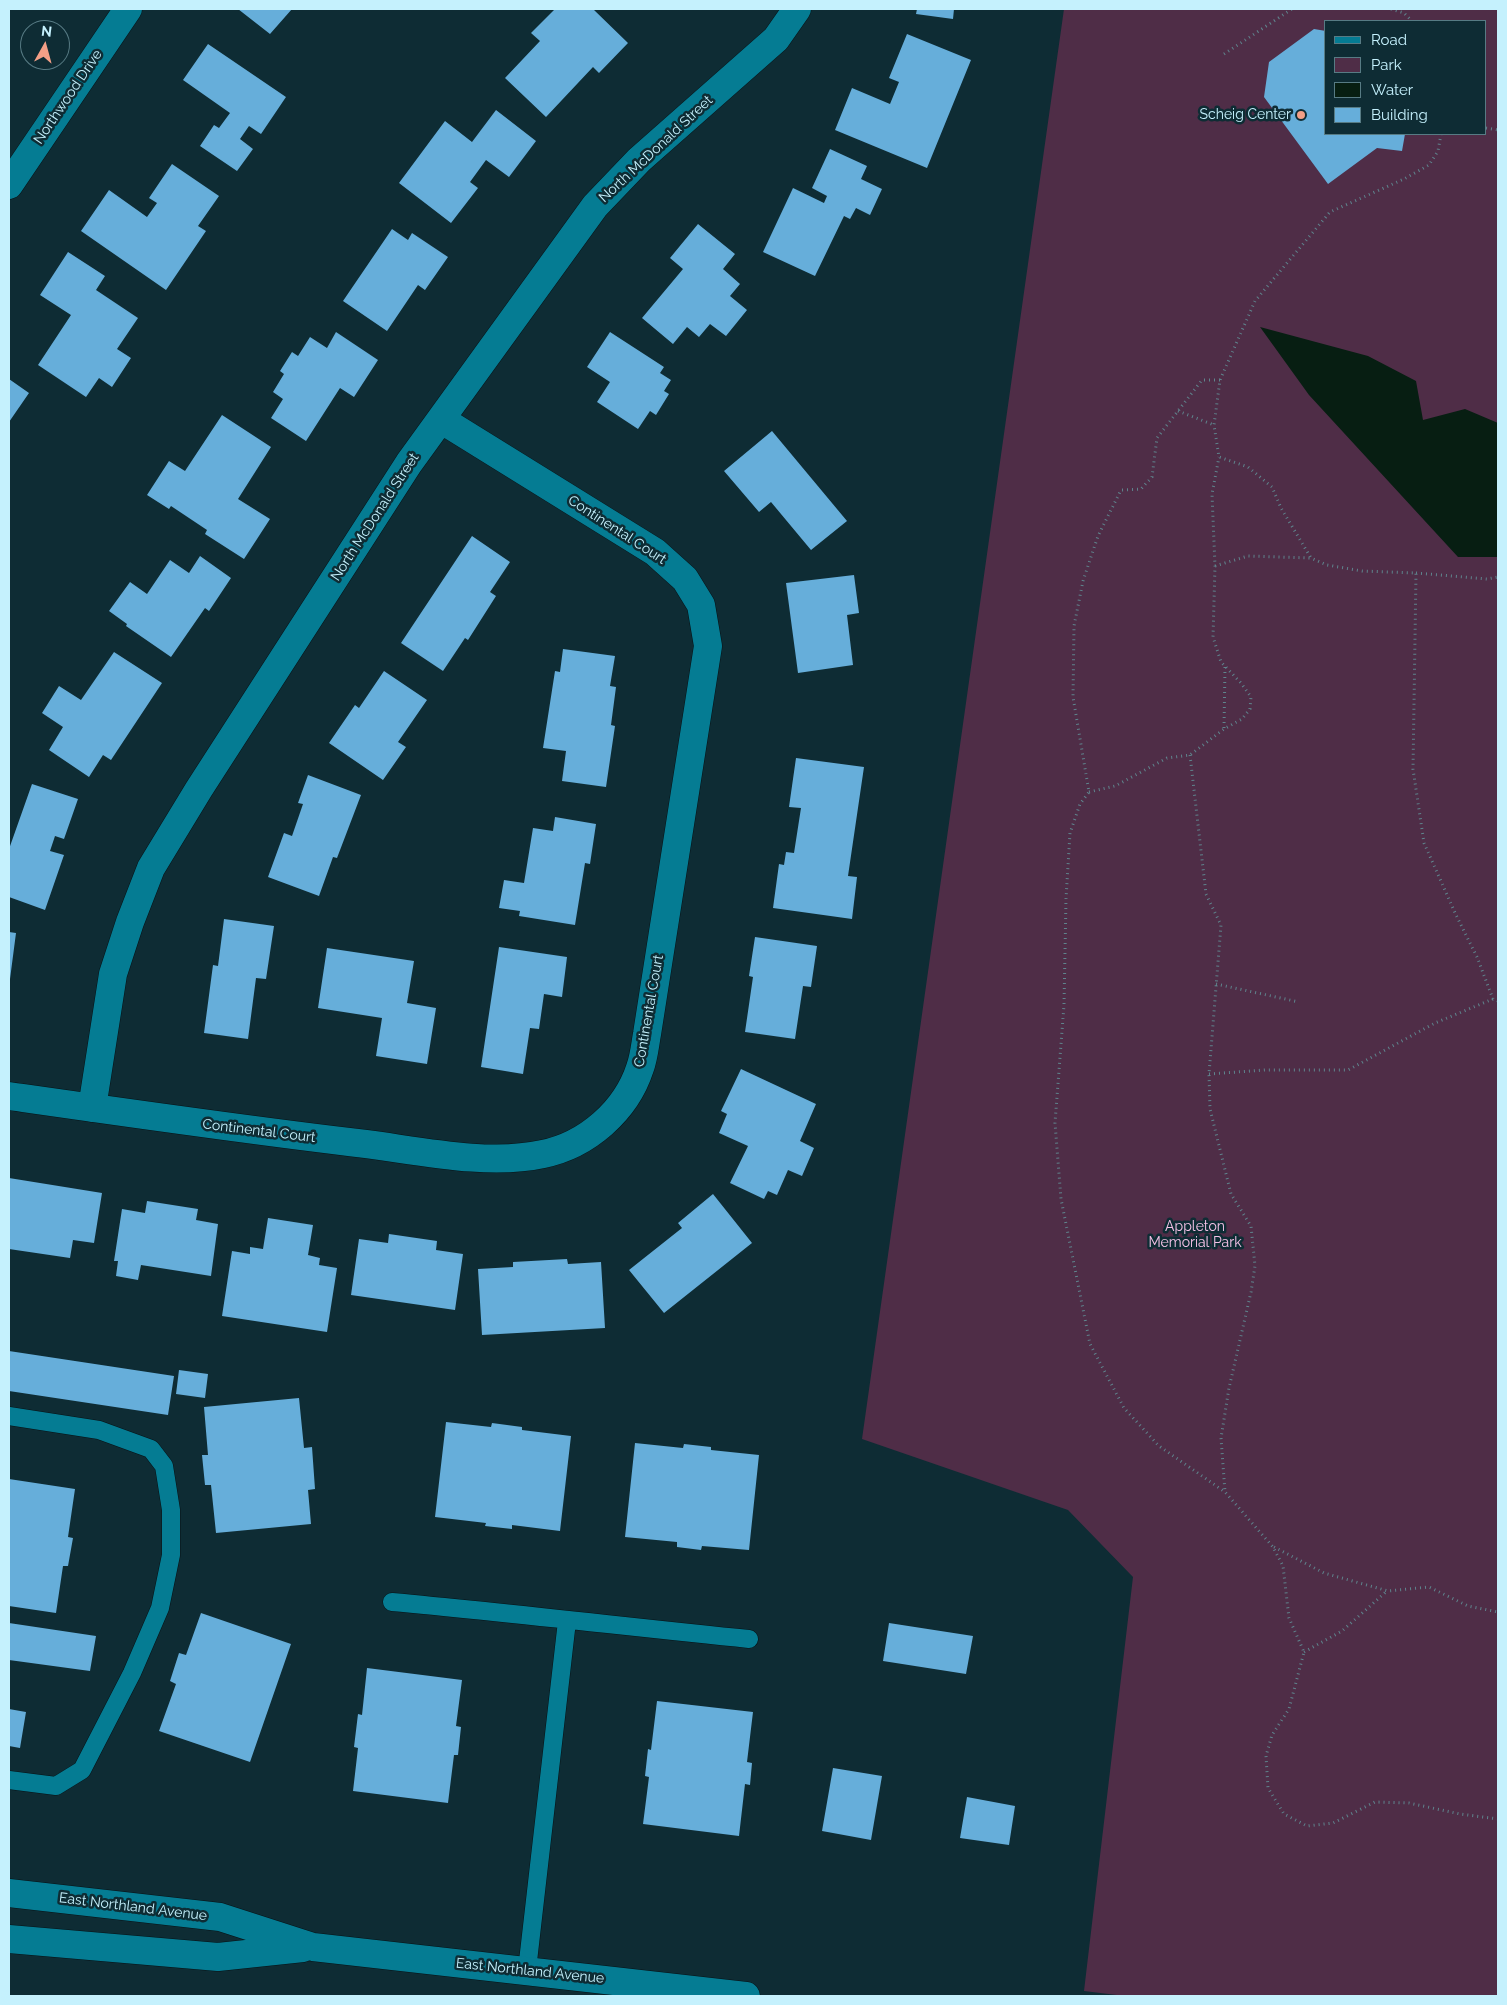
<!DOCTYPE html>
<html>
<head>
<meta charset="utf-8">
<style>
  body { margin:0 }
  #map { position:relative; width:1507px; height:2005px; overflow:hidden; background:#0e2c34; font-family:Raleway,sans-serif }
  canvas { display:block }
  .frame { position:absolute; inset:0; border:10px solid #c5f1fd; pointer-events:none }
  .legend { position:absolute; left:1324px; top:20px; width:162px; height:115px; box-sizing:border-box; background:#0e2c34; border:1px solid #577b84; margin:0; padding:6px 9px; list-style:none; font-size:15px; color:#c5f1fd }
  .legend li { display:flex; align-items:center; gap:10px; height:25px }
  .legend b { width:25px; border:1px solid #577b84 }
  .north { position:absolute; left:20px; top:20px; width:50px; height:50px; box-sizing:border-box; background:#0e2c34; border:1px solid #577b84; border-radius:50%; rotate:7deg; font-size:14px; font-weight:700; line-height:20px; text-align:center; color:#c5f1fd }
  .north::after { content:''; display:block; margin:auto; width:18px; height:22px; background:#f39f86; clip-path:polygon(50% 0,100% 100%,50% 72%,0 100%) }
</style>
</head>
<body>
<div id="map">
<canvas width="1507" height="2005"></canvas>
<div class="frame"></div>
<ul class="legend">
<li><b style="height:6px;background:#057c93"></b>Road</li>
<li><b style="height:14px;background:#4f2d47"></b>Park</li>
<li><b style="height:14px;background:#071e12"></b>Water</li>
<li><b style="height:14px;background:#66aeda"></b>Building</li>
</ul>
<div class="north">N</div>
</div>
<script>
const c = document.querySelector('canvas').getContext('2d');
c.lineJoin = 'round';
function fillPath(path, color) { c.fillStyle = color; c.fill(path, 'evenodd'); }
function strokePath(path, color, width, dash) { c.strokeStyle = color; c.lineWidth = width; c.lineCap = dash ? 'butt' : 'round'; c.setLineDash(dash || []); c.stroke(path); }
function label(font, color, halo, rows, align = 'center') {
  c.font = font + ' Raleway,sans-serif'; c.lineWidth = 5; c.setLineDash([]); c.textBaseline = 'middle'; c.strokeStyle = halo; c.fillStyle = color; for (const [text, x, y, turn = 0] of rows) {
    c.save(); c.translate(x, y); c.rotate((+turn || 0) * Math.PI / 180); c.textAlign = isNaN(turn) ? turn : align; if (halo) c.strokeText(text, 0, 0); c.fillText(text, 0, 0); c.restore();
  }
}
fillPath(new Path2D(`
  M1064 9H1498V1996H1125L1084 1991 1133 1577 1068 1510 862 1439ZM1326 21H1486V134H1326Z`), '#4f2d47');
fillPath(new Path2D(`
  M1260 327 1368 356 1416 381 1423 420 1465 409 1498 423V557H1458L1309 395Z`), '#071e12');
fillPath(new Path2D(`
  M238 9H292L270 34Z
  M555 9H593L628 43 599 73 593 67 546 117 505 78 540 41 531 33Z
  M917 9H954L953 19 916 14Z
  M1314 29 1326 31V134H1405L1402 151 1377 148 1328 184 1264 97 1269 62Z
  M907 34 971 60 927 168 835 130 852 88 890 104 899 82 889 78Z
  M208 44 286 97 261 134 249 126 240 139 253 149 237 171 200 146 214 125 219 128 230 113 183 80Z
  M496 110 536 141 509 177 486 160 470 182 478 188 451 223 399 183 445 121 472 142Z
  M830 149 867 166 861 179 882 189 870 215 856 208 850 219 844 216 815 276 763 252 793 188 824 203 827 196 812 188Z
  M172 164 219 196 198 226 206 231 166 290 81 231 109 190 147 217 157 203 149 198Z
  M698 224 735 254 723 269 740 284 730 296 747 310 726 336 710 324 699 337 687 327 673 344 642 318 683 269 670 258Z
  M392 229 408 240 412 233 448 257 425 290 418 285 387 331 343 301Z
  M68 252 105 276 96 290 138 318 117 349 131 358 112 387 99 378 86 397 38 365 71 315 40 295Z
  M336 332 378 360 354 397 340 388 306 441 271 418 283 399 273 392 284 374 280 371 292 352 298 356 310 337 327 348Z
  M610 332 664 367 660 373 671 380 664 391 669 394 656 415 650 411 638 429 597 402 610 382 587 367Z
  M9 379 29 393 9 422Z
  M222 415 271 447 238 499 270 519 244 559 205 534 207 530 171 506 169 509 147 495 169 461 185 471Z
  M772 431 847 521 811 550 771 502 759 512 724 471Z
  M472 536 510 562 490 592 496 596 468 640 465 638 443 671 401 643Z
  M200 556 231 578 209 611 205 608 171 657 126 626 127 624 109 611 130 582 147 594 170 560 189 573Z
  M854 575 859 613 847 615 853 665 798 673 786 583Z
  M563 649 615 656 610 686 616 687 611 725 615 726 606 787 562 781 566 751 543 748 555 671 560 672Z
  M114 652 162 683 111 760 103 755 89 777 49 750 63 727 42 713 59 686 81 700Z
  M384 671 427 700 398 742 406 747 383 780 329 743 355 705 359 708Z
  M796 758 864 767 848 876 857 877 852 919 773 908 779 864 784 865 786 852 794 853 801 808 789 807Z
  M308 775 361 795 337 858 333 857 319 896 268 877 284 833 292 836 303 804 298 803Z
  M32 784 78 799 64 839 55 836 50 851 64 855 45 910 9 897V849Z
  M555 817 596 824 590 864 585 863 575 925 519 916 520 911 499 908 504 880 524 883 533 828 553 831Z
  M224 919 274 926 266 979 256 978 248 1039 204 1033 213 965 218 966Z
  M9 932 16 933 10 979H9Z
  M755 937 817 946 811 987 803 986 795 1039 745 1032 753 977 749 976Z
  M499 947 567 957 562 997 544 994 539 1029 530 1028 523 1074 481 1067Z
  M327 948 414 961 407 1003 436 1008 427 1064 376 1056 382 1018 318 1008Z
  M741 1069 816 1104 800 1141 814 1148 802 1176 788 1170 777 1195 768 1191 764 1199 730 1183 748 1146 719 1133 727 1114 721 1111Z
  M9 1178 102 1193 94 1243 73 1240 70 1258 9 1249Z
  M713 1194 752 1243 664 1313 629 1270 682 1228 678 1223Z
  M147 1201 198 1209 196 1220 218 1224 211 1276 141 1265 138 1280 116 1276 118 1261H114L122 1209 145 1213Z
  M268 1218 313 1225 308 1255 320 1258 319 1265 337 1268 327 1332 222 1316 232 1251 250 1254V1247L263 1249Z
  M389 1234 437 1241 436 1250 463 1254 455 1310 351 1295 359 1239 388 1243Z
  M567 1259 568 1264 601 1262 605 1328 482 1335 478 1269 513 1267V1262Z
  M9 1351 174 1376 168 1415 9 1391Z
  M179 1370 208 1374 205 1398 176 1394Z
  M299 1398 304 1448 312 1447 315 1489 308 1490 311 1524 216 1533 211 1485H205L202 1455H208L204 1407Z
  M446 1422 491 1427 492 1423 522 1427V1430L571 1436 560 1531 512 1525V1529L485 1526 486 1523 435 1517Z
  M635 1443 683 1448 684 1444 711 1447V1450L759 1455 749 1550 702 1546 701 1550 677 1547V1542L625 1537Z
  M9 1479 75 1489 68 1537 73 1538 68 1566H63L56 1613 9 1606Z
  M201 1613 291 1644 250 1762 159 1731 176 1684 170 1681 179 1653 186 1655Z
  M9 1623 96 1636 90 1671 9 1660Z
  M889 1623 973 1636 966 1674 883 1661Z
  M367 1668 462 1680 456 1726 461 1727 458 1755H454L448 1803 353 1791 358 1748 354 1747 358 1714 362 1715Z
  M657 1701 753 1712 747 1762 752 1763 750 1785 745 1784 739 1836 643 1824 649 1777 645 1776 648 1749 651 1750Z
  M9 1709 26 1712 20 1748 9 1746Z
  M833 1768 882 1776 871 1840 822 1831Z
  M967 1797 1015 1806 1009 1845 960 1838Z`), '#66aeda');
const service = new Path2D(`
  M9 1416 99 1430 151 1449 164 1466 171 1510V1555L160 1608 132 1673 82 1770 56 1786 9 1780
  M392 1602C512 1613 630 1627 749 1639
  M527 1970 567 1621`);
const minor = new Path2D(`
  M9 185 128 9
  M9 1096C128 1113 246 1130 366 1144 420 1151 489 1166 543 1154 587 1145 626 1111 640 1068 644 1057 645 1045 647 1034L708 646 701 605 685 579 655 552 442 420
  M92 1108 113 974 130 922 151 868 199 789 409 463 595 206 639 160 776 39 797 9`);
const secondary = new Path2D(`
  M9 1893 220 1917 313 1947 746 1996
  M9 1939 218 1957 303 1948`);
strokePath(service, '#061216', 19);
strokePath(minor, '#061216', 29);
strokePath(secondary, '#061216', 29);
strokePath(new Path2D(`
  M1391 9 1404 13 1412 21
  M1224 54 1292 9
  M1486 128 1498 130
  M1441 134 1438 151 1429 165 1404 179 1330 212 1255 301 1220 380 1214 425 1219 457 1248 467 1272 487 1281 508 1311 558 1327 565 1362 571 1416 573 1413 769 1424 843 1456 915 1477 957 1493 999 1498 1001
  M1220 380H1202L1157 438 1152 477 1141 489 1121 490 1098 536 1083 581 1074 626 1073 697 1089 792 1080 804 1070 833 1066 899 1064 1005 1055 1123 1061 1199 1090 1344 1124 1408 1159 1446 1225 1492 1273 1547 1283 1566 1289 1618 1304 1652 1289 1709 1272 1735 1266 1756 1268 1788 1284 1814 1307 1826 1333 1823 1375 1802 1409 1803 1460 1814 1498 1819
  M1178 411 1214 425
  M1215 566 1248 556 1311 558
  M1416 573 1487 579 1498 577
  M1224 728 1225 667
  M1190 755 1206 894 1221 925 1209 1074 1210 1109 1231 1194 1251 1226 1255 1266 1251 1292 1229 1388 1221 1438 1225 1492
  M1089 792 1115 786 1167 758 1190 755 1224 729 1242 719 1250 709 1251 697 1241 683 1221 662 1213 637 1215 566 1212 494 1219 457
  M1216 984 1299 1002
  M1209 1074 1265 1070H1348L1435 1023 1493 999
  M1274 1547 1324 1573 1388 1591 1429 1587 1468 1606 1498 1612
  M1304 1652 1342 1631 1387 1591`), '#5f848d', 3, [1, 4]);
strokePath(service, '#057c93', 18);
strokePath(minor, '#057c93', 28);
strokePath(secondary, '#057c93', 28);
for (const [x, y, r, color] of [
  [1301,115,5,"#f39f86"]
]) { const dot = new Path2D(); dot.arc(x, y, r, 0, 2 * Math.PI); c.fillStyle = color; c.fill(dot); strokePath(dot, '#0e2c34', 2); }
label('14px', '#c5f1fd', '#0e2c34', [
  ["Northwood Drive",68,97,-56],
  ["North McDonald Street",656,149,-43],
  ["North McDonald Street",375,517,-57],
  ["Continental Court",617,530,33],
  ["Continental Court",649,1011,-80],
  ["Continental Court",259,1131,7],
  ["East Northland Avenue",133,1907,7],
  ["East Northland Avenue",530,1971,6]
]);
label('14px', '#c5f1fd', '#0e2c34', [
  ["Scheig Center",1291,115]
], 'right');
label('14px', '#f6c2e7', '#0e2c34', [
  ["Appleton",1195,1227],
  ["Memorial Park",1195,1243]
]);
</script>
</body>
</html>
